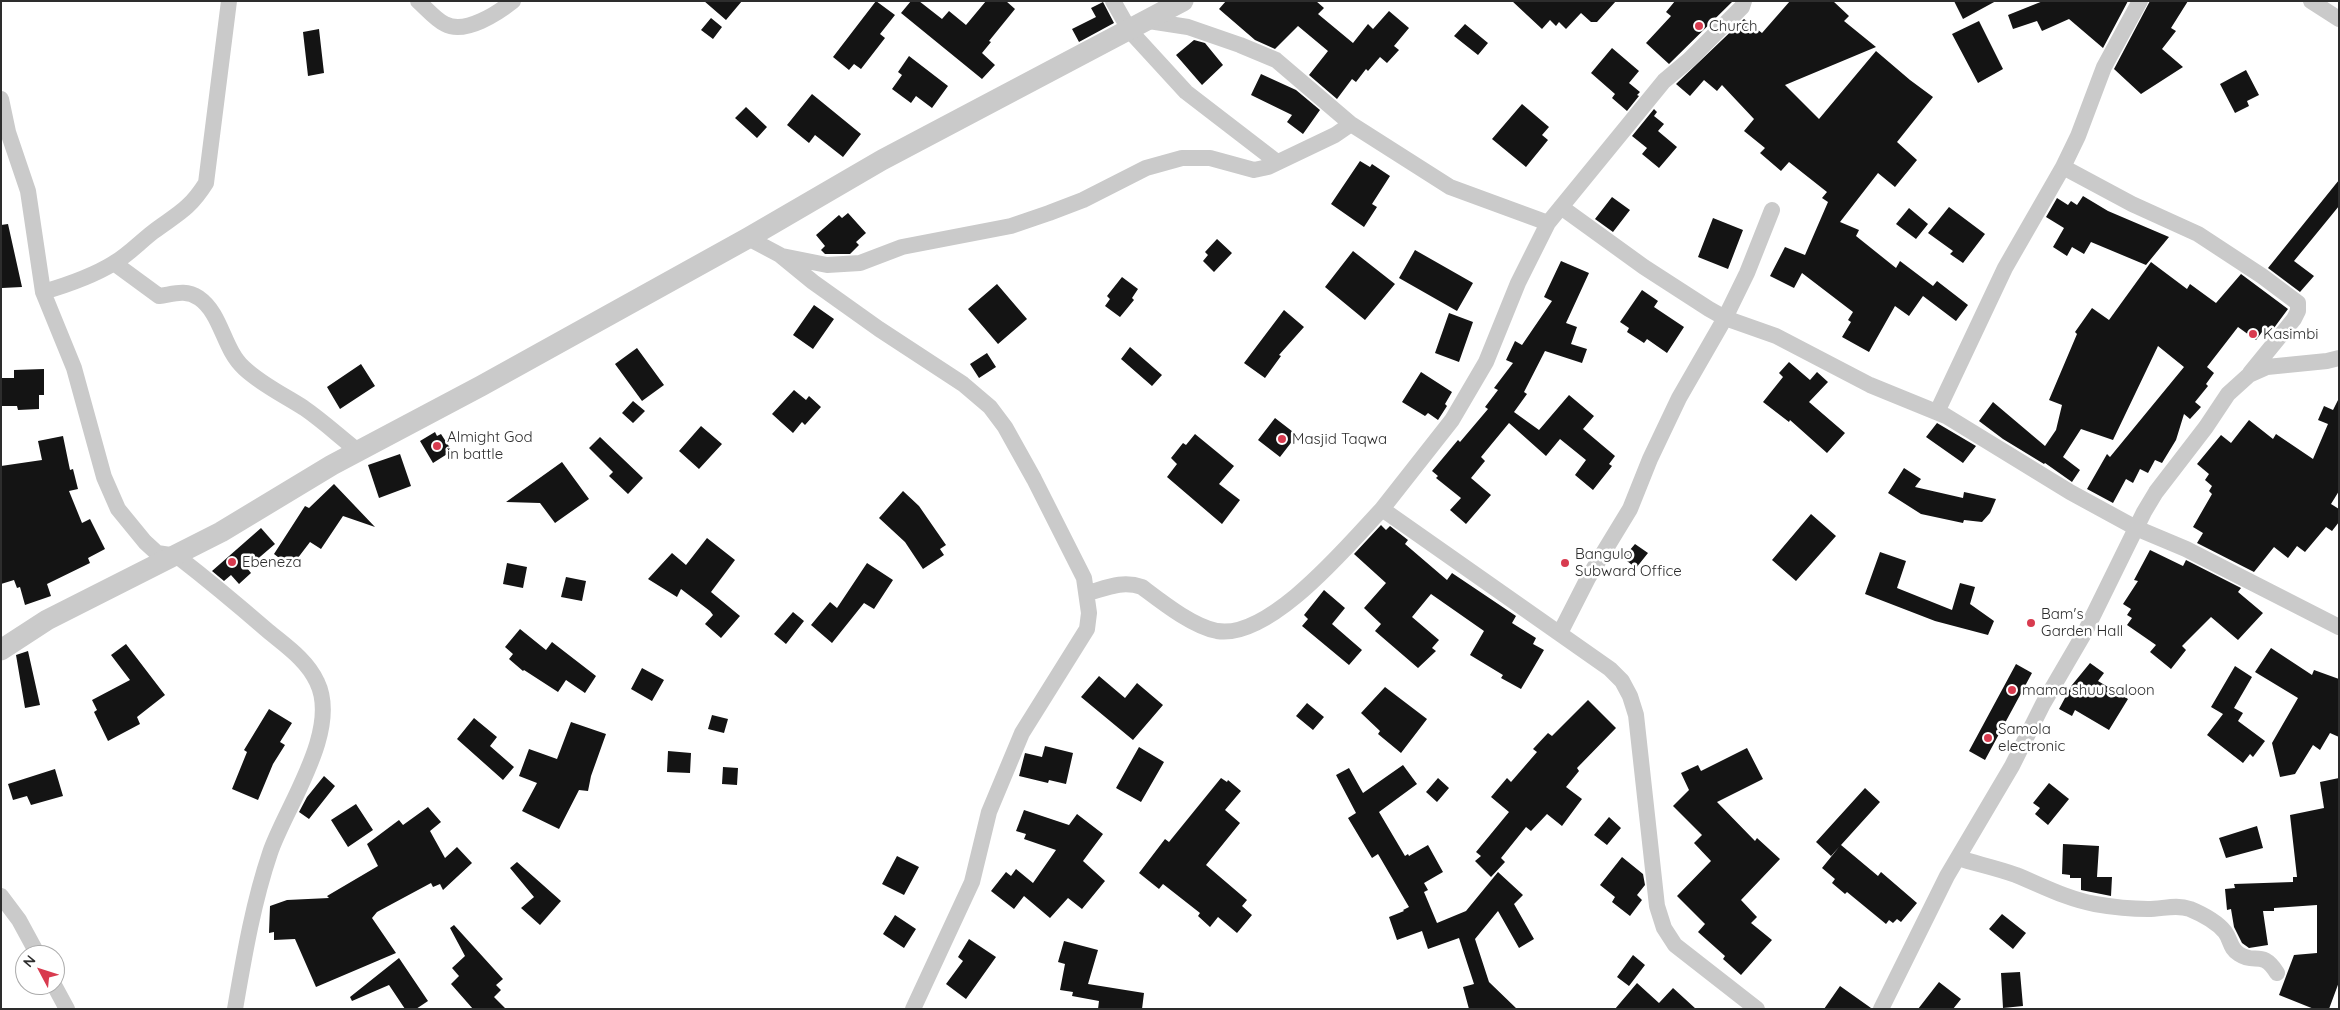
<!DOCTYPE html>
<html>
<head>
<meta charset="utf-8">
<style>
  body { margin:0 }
  #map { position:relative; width:2340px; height:1010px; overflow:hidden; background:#fff; font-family:Quicksand,sans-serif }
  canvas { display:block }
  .frame { position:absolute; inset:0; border:2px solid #2d2d2d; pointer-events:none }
  .north { position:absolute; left:15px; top:945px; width:50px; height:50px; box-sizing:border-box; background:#fff; border:1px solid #ababab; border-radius:50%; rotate:310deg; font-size:14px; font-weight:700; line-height:20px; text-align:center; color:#2d2d2d }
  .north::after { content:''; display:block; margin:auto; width:18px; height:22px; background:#d83b4f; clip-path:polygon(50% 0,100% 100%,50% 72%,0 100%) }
</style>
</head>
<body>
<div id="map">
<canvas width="2340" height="1010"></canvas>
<div class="frame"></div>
<div class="north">N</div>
</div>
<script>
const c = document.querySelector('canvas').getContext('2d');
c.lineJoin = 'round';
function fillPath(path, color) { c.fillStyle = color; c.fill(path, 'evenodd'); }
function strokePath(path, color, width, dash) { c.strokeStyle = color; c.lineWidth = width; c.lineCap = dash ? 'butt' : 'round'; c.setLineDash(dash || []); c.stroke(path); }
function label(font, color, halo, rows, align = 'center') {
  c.font = font + ' Quicksand,sans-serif'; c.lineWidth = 5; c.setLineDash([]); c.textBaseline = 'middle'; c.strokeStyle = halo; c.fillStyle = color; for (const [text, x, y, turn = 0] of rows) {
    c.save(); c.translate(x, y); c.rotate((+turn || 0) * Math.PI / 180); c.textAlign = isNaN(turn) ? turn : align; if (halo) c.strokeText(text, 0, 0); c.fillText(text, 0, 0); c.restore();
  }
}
fillPath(new Path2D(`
  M704 1H742L726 20Z
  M876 1 895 15 880 34 885 38 861 69 854 64 849 70 833 57Z
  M911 1H919L942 19 949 11 966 25 986 1H1006L1015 9 989 41 991 42 982 53 995 65 982 79 901 13Z
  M1226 1H1316L1324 8 1318 14 1353 43 1368 24 1373 29 1389 11 1409 28 1394 46 1399 50 1387 63 1380 57 1368 71 1366 69 1356 82 1352 79 1337 99 1309 75 1328 51 1298 26 1275 49 1255 40 1219 9Z
  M1512 1H1616L1597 22H1591L1581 13 1566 29 1559 22 1556 26 1550 20 1542 29Z
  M1675 1H1733L1669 64 1646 43 1671 16 1666 12Z
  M1790 1H1833L1849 16 1844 21 1876 47 1785 85 1819 119 1876 51 1910 80 1933 97 1897 142 1917 160 1895 187 1878 173 1840 222 1859 230 1856 236 1896 268 1900 261 1933 286 1937 281 1968 305 1956 321 1923 296 1909 316 1895 306 1869 352 1842 337 1851 322 1848 320 1853 312 1802 273 1794 288 1770 276 1785 247 1805 255 1828 202 1822 198 1827 192 1789 162 1781 171 1760 153 1765 148 1744 131 1754 119 1722 85 1717 91 1704 80 1690 96 1676 84 1744 19 1762 33Z
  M1954 1H1996L1963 19Z
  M2043 1H2128L2103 48 2069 19 2042 31 2037 21 2013 29 2008 15Z
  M2150 1H2188L2171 28 2176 31 2162 49 2183 67 2141 94 2114 69Z
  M1103 2 1114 23 1079 42 1072 29 1096 17 1091 8Z
  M711 18 722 27 713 39 701 30Z
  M1979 21 2003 69 1978 83 1952 34Z
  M1465 24 1488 43 1478 55 1454 36Z
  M319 29 324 73 308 76 303 32Z
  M1194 40 1205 43 1223 65 1202 85 1176 55Z
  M1612 48 1639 71 1629 83 1640 92 1637 95 1639 96 1627 111 1612 98 1615 94 1591 73Z
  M909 56 948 86 932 108 916 96 911 103 892 89 902 75 898 72Z
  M2246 70 2259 95 2247 101 2249 106 2235 113 2220 84Z
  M1261 74 1296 90 1320 110 1303 134 1287 122 1292 115 1251 95Z
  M812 94 861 134 843 157 815 135 809 143 787 125Z
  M1522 104 1549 127 1542 135 1548 140 1526 167 1492 139Z
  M746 107 767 127 757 138 735 118Z
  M1654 109 1657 112 1654 116 1664 124 1658 131 1677 147 1659 168 1642 154 1647 148 1632 136Z
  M1360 161 1370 167 1372 164 1390 176 1372 204 1377 207 1364 227 1331 204Z
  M2339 180V206L2294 261 2314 276 2300 292 2268 268Z
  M2083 196 2108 211 2169 237 2146 265 2091 242 2084 254 2072 247 2067 256 2053 247 2064 228 2046 217 2057 198 2068 205 2071 201 2077 205Z
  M1612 197 1630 210 1613 232 1595 219Z
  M1949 207 1985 234 1963 263 1950 254 1953 251 1928 233Z
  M1909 208 1928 224 1916 239 1896 224Z
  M848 213 866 233 856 242 859 245 850 254H825L821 250 825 246 816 235 839 215 842 218Z
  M1713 218 1743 230 1728 269 1698 257Z
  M8 224 22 287 2 288 1 225Z
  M1217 239 1232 253 1214 272 1203 261 1208 255 1205 252Z
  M1415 250 1473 283 1457 311 1399 278Z
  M1353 251 1395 284 1365 320 1325 287Z
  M1561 261 1589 273 1566 323 1577 327 1571 344 1587 349 1582 363 1545 351 1524 392 1527 394 1514 412 1539 430 1569 395 1594 416 1583 429 1615 456 1609 464 1612 466 1593 490 1575 475 1586 460 1560 439 1546 456 1509 423 1481 457 1485 461 1471 478 1491 495 1466 524 1450 510 1461 498 1436 478 1438 476 1432 471 1458 440 1460 442 1488 409 1485 407 1498 390 1494 388 1513 363 1506 360 1515 341 1522 345 1552 301 1544 297Z
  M2151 262 2187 289 2190 284 2216 303 2241 274 2288 309 2268 336 2262 332 2256 340 2238 327 2207 367 2214 373 2206 384 2208 386 2195 402 2201 407 2190 419 2184 414 2176 440 2162 463 2155 460 2148 473 2140 469 2133 483 2126 479 2113 503 2087 489 2107 454 2110 457 2184 367 2158 346 2113 440 2081 429 2063 457 2080 470 2072 482 2045 463 2044 464 2003 439 1979 421 1993 402 2045 446 2056 430 2062 405 2049 400 2077 334 2075 332 2092 308 2109 320Z
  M1122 277 1138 289 1132 298 1134 300 1120 317 1105 306 1110 299 1107 296Z
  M997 284 1027 319 998 344 968 309Z
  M1642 290 1658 301 1654 307 1684 327 1667 353 1647 339 1644 343 1627 332 1629 328 1620 322Z
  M814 305 834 319 813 349 793 335Z
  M1284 310 1304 327 1279 355 1281 356 1265 378 1244 363Z
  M1449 313 1473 322 1459 362 1435 353Z
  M1130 347 1162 375 1152 386 1121 359Z
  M637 348 664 385 642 401 615 364Z
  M987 353 996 367 979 378 970 364Z
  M1789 362 1810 380 1817 372 1828 382 1809 402 1845 433 1827 453 1790 420 1789 422 1763 402 1783 377 1779 373Z
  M361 364 375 386 340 409 327 387Z
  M44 369V395H39V409L18 410 17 406H1V378H14V370Z
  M1421 372 1452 392 1445 404 1447 406 1438 420 1428 413 1425 416 1402 402Z
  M794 390 806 400 809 396 821 407 805 425 802 422 793 433 772 414Z
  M2339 398V491L2331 504 2339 509V522L2332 531 2326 527 2305 552 2297 546 2288 558 2274 547 2254 572 2197 543 2203 533 2193 527 2212 494 2209 491 2212 486 2205 480 2209 474 2197 464 2221 435 2231 443 2249 420 2273 439 2276 434 2313 459 2328 424 2318 420 2324 406 2333 410Z
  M633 401 645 411 633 423 622 413Z
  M1275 418 1297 435 1280 457 1258 440Z
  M1937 423 1976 446 1963 463 1926 437Z
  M701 426 722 444 699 469 679 451Z
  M435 432 437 436 441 434 452 451 433 463 420 441Z
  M1195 434 1234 466 1219 484 1240 500 1222 524 1167 477 1177 464 1171 458 1183 443 1186 445Z
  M63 436 70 470 73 469 78 489 69 491 82 523 90 519 105 549 88 558 90 563 47 584 51 596 25 605 20 587 17 588 14 580 1 584V466L42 460 38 441Z
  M600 437 643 478 628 494 609 476 613 472 589 448Z
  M400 454 411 486 379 498 368 465Z
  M562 462 589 499 555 523 540 503 506 502Z
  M1904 468 1921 479 1915 487 1963 498 1964 492 1996 499 1990 513 1982 522 1964 520 1963 523 1921 514 1888 493Z
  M334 484 375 527 343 516 321 549 310 542 291 567 274 554 305 506 309 508Z
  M903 491 919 506 946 545 940 549 944 555 923 569 905 542 879 518Z
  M1811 514 1836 536 1796 581 1772 560Z
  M1381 525 1386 530 1390 526 1408 540 1405 544 1447 580 1452 573 1516 616 1512 623 1536 638 1533 644 1544 650 1521 689 1501 678 1503 675 1470 655 1484 631 1431 594 1412 617 1439 640 1432 648 1436 651 1418 668 1375 631 1381 624 1364 608 1386 583 1354 554Z
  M261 528 275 544 247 568 251 573 239 584 231 575 224 581 212 571Z
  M707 538 735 560 711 592 740 616 721 638 705 624 713 615 710 611 681 589 677 597 648 579 672 553 686 565Z
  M1635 544 1648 553 1636 568 1623 558Z
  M2150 550 2183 566 2186 560 2241 588 2238 592 2263 613 2238 640 2211 617 2182 646 2186 650 2171 669 2150 652 2156 645 2127 625 2132 618 2127 615 2131 609 2123 604 2138 581 2134 580Z
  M1880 552 1906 561 1897 588 1952 610 1960 583 1975 587 1970 604 1994 621 1988 635 1935 621 1865 594Z
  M507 563 527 567 523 588 503 584Z
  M867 563 893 580 874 609 864 603 832 643 811 625 830 602 837 608Z
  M566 577 586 581 582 601 561 597Z
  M1324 590 1345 608 1332 624 1362 650 1349 665 1302 626 1308 619 1304 615Z
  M793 612 804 621 786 644 774 634Z
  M520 629 546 650 552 642 596 676 585 693 566 680 558 692 524 670 523 671 509 659 513 654 505 647Z
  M126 644 165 695 137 717 140 724 108 741 94 712 97 710 92 700 130 680 111 655Z
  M2271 648 2312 675 2314 670 2339 679V737L2330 733 2320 750 2313 745 2295 774 2280 777 2272 743 2298 698 2255 672Z
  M28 651 40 705 25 708 16 655Z
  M2090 663 2104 673 2098 681 2128 699 2109 730 2075 710 2072 716 2059 709 2072 685Z
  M2016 664 2032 673 1985 760 1969 751Z
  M2235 666 2252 677 2234 708 2243 713 2238 721 2265 741 2253 757 2250 754 2243 763 2207 735 2223 714 2211 707Z
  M642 668 664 680 652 701 631 689Z
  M1099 676 1125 698 1137 683 1163 705 1133 740 1081 697Z
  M1385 687 1427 719 1401 753 1378 734 1380 731 1361 713Z
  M1588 700 1616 728 1577 768 1579 771 1566 787 1582 799 1562 826 1547 814 1531 831 1526 827 1501 858 1505 862 1491 877 1475 861 1481 856 1476 852 1509 812 1491 797 1507 778 1511 782 1537 752 1533 749 1548 733 1552 736Z
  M1307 703 1324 717 1313 730 1296 716Z
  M269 709 292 723 280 742 285 745 273 764 258 800 232 789 247 752 244 750Z
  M712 715 728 719 724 733 708 729Z
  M474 718 497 737 490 746 514 767 503 780 457 739Z
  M571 722 606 734 591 776 588 791 579 790 559 829 522 811 537 783 519 776 529 749 557 759Z
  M1045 746 1073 753 1066 784 1049 780 1048 783 1019 776 1025 753 1042 757Z
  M1139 747 1164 762 1141 802 1116 788Z
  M1747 748 1763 779 1717 802 1755 841 1757 838 1780 859 1741 900 1757 917 1751 923 1772 940 1741 975 1723 959 1725 956 1698 932 1705 924 1677 896 1711 861 1694 843 1702 835 1673 806 1689 790 1681 773 1698 765 1701 771Z
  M668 751 691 753 690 773 667 772Z
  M1403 765 1417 784 1379 812 1405 856 1408 854 1409 856 1428 845 1443 872 1424 883 1428 890 1424 892 1437 923 1466 911 1498 872 1523 895 1514 904 1534 939 1519 948 1498 911 1475 939 1489 982 1517 1009H1469L1463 987 1474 984 1459 938 1428 949 1422 931 1397 940 1389 917 1404 911 1403 910 1409 907 1378 854 1372 858 1348 818 1356 813 1336 775 1349 768 1363 793Z
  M723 767 738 768 737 785 722 784Z
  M55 769 63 796 31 805 27 796 13 800 8 784Z
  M324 776 335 786 309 819 299 812 307 797Z
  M1221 778 1227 782 1228 780 1241 791 1225 810 1240 823 1206 865 1247 900 1242 906 1252 915 1237 933 1218 917 1210 927 1198 916 1200 913 1163 884 1159 889 1139 873 1165 839 1169 842Z
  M1438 778 1449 788 1437 802 1426 792Z
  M2339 778V982L2329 1009H2314L2279 995 2294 955 2317 953V905L2274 908V911H2263L2268 945 2249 948 2242 943 2234 927 2231 909 2227 910 2225 889 2235 888 2234 884 2293 882V877H2297L2290 815 2324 808 2320 782Z
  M2049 783 2069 799 2048 825 2035 814 2040 808 2033 803Z
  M1865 788 1880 802 1841 845 1878 876 1881 872 1917 903 1901 922 1897 919 1893 923 1889 920 1886 924 1847 892 1845 894 1832 883 1835 879 1822 868 1839 847 1831 856 1816 842Z
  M356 804 373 830 348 847 331 820Z
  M428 807 441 822 430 831 445 858 457 847 472 863 443 890 440 884 433 887 431 883 377 912 372 918 396 953 316 987 295 939 274 940V932L269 933 270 906 287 900 329 898 327 896 378 866 367 844 399 820 403 825Z
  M1024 810 1069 825 1077 814 1103 834 1083 861 1105 881 1082 909 1068 898 1050 918 1024 896 1014 909 991 891 1006 872 1011 876 1016 869 1033 883 1056 850 1024 839 1026 834 1016 831Z
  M1609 817 1621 828 1607 845 1594 835Z
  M2257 826 2263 848 2226 858 2219 838Z
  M2063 844 2099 846 2097 877H2112L2111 896 2081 890V878H2070V875L2062 874Z
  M897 856 919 867 904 895 882 884Z
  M1622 857 1643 874 1645 885 1637 895 1642 900 1630 916 1612 902 1615 897 1600 885Z
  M517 862 561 901 540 925 521 908 534 897 510 868Z
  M2002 914 2026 933 2013 949 1989 929Z
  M895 915 916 929 904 948 883 934Z
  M454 925 503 979 496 985 501 990 494 997 506 1009H473L451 984 459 976 452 968 465 956 450 928Z
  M969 939 996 957 966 999 946 984 963 961 958 957Z
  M1064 941 1098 950 1088 984 1144 993 1142 1009H1098L1099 1001 1072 996 1073 992 1060 990 1065 964 1058 962Z
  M1633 955 1645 965 1629 986 1617 977Z
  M399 958 428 1001 416 1009H405L389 985 352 1001 350 997Z
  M2020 972 2023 1006 2003 1008 2001 973Z
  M1939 982 1961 999 1953 1009H1918Z
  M1637 983 1659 1003 1673 988 1696 1009H1615Z
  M1840 986 1871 1008V1009H1824Z`), '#141414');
strokePath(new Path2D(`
  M418 1C426 8 436 20 445 24 465 35 498 13 513 1
  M1113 1 1130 31 1186 92 1277 162
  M1744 1 1742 7 1689 60 1664 81 1548 223 1518 283 1486 362 1452 420 1382 509 1610 669 1622 681 1630 696 1636 715 1657 906 1664 928 1675 945 1757 1009
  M2140 1 2104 67 2078 136 2063 167 2132 204 2198 234 2262 276 2298 303V311L2294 319 2250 373
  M2311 1 2339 19
  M1149 21 1188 27 1240 45 1276 60 1351 124 1450 187 1548 223
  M1 99 8 132 28 191 43 292 74 368 104 477 118 509 145 542 157 553 177 556C208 580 238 605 268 631 286 646 307 660 317 682 341 731 285 808 270 853 253 903 244 957 235 1009
  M1561 207 1644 267 1709 309 1725 318 1776 336 1870 385 1946 416 2070 492 2136 528 2186 549 2339 627
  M748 238 780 255 813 282 879 329 963 384 990 407 1005 427 1034 479 1084 578 1089 613 1087 629 1022 733 989 812 972 882 913 1009
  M782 256 827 265 860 263 902 247 1011 226 1049 213 1083 200 1146 168 1182 158H1210L1254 170 1268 167 1335 135 1351 124
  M114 263 159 296C174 294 185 289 199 298 222 314 223 349 244 368 262 385 284 395 304 408 323 421 340 437 358 451
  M43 292C67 285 93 276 114 263 128 255 140 242 153 232 177 214 189 210 206 183L229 1
  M1937 412 2005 268 2063 167
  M1088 593C1106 588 1122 580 1142 587 1162 602 1192 626 1217 631 1270 640 1349 544 1382 509
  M1560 633 1588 578 1630 509 1650 459 1679 398 1725 318 1747 273 1772 210
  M1958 858C1977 864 1997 868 2016 875 2043 886 2067 899 2095 904 2112 907 2132 909 2148 909 2163 909 2176 904 2190 909 2202 914 2217 922 2225 932 2231 940 2230 949 2239 954 2255 965 2262 949 2277 973
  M1 896 19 920 38 955
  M54 985 67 1009
  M1881 1009 1947 876 2012 766 2043 704 2085 632 2144 512 2156 492 2206 427 2228 394 2249 375 2267 367 2327 361 2339 358`), '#cacaca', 16);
strokePath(new Path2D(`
  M1 650 47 620 221 532 332 465 481 386 748 238 882 160 1183 1`), '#cacaca', 21);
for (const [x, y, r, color] of [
  [1699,26,5,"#d83b4f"],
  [2253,334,5,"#d83b4f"],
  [1282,439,5,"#d83b4f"],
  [437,446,5,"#d83b4f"],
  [232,562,5,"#d83b4f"],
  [1565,563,5,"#d83b4f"],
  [2031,623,5,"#d83b4f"],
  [2012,690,5,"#d83b4f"],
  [1988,738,5,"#d83b4f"]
]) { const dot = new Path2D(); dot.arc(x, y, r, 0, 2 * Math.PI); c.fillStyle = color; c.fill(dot); strokePath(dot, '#fff', 2); }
label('15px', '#2d2d2d', '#fff', [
  ["Church",1709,26],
  ["Kasimbi",2263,334],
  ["Almight God",447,437],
  ["in battle",447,454],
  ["Masjid Taqwa",1292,439],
  ["Bangulo",1575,554],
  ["Subward Office",1575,571],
  ["Ebeneza",242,562],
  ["Bam's",2041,614],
  ["Garden Hall",2041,631],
  ["mama shuu saloon",2022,690],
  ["Samola",1998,729],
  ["electronic",1998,746]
], 'left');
</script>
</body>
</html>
